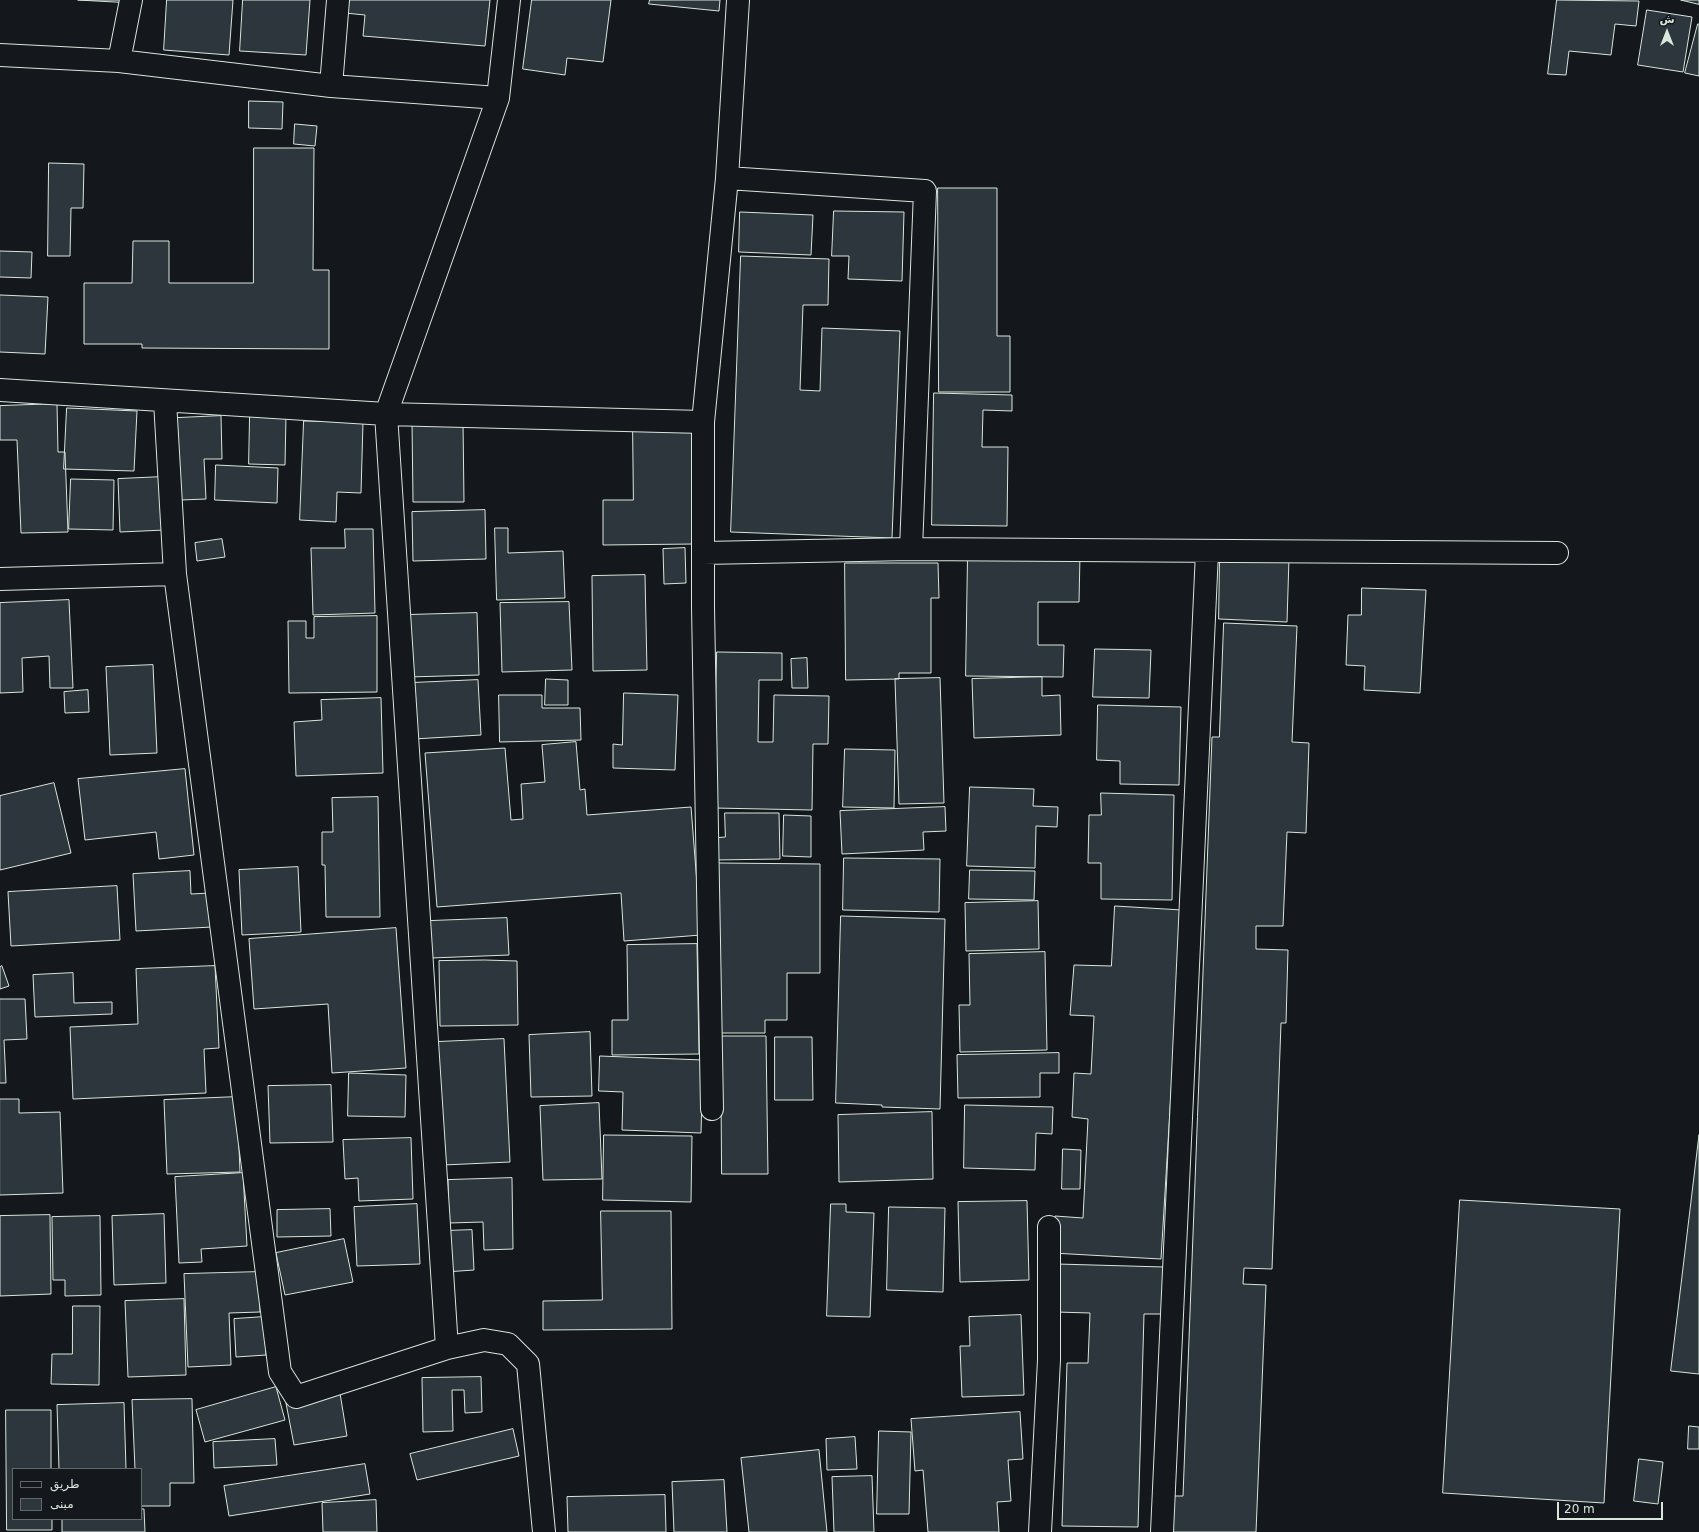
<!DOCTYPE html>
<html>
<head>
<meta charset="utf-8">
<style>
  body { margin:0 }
  #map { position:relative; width:1699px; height:1532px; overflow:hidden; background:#14181c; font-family:"DejaVu Sans",Cairo,sans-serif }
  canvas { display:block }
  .legend { position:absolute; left:12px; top:1468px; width:130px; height:52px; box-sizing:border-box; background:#14181c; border:1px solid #626a69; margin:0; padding:5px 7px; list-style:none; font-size:12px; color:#d8e6dc }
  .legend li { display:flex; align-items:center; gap:8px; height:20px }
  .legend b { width:20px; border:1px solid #626a69 }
  .north { position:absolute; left:1647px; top:12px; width:40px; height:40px; -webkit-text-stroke:3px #14181c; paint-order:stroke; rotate:0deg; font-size:11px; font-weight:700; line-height:16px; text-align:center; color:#d8e6dc }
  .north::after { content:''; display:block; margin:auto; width:14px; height:18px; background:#d8e6dc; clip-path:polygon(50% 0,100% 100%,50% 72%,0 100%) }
  .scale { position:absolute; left:1557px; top:1502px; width:106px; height:18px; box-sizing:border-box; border:2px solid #d8e6dc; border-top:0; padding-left:5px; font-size:12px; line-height:14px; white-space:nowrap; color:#d8e6dc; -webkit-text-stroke:3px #14181c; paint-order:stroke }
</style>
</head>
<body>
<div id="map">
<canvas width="1699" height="1532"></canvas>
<ul class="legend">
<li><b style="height:5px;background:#14181c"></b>طريق</li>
<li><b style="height:11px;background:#2c363c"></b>مبنى</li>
</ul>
<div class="north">ش</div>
<div class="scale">20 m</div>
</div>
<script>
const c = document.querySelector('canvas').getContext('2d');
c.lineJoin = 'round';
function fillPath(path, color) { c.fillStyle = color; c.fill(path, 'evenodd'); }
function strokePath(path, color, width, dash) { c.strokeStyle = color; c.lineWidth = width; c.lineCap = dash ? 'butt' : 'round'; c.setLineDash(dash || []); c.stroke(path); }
const building = new Path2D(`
  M78 0H122V2Z
  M167 0H233L229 55 164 50Z
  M243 0H310L306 55 240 51Z
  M346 0H490L485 46 363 36 365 15 345 13Z
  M532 0H611L603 62 567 58 565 75 523 69Z
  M650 0H720L719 11 649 4Z
  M1557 0 1639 1 1636 26 1615 24 1611 55 1569 51 1566 75 1548 74Z
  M1681 0H1699V4Z
  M1647 10 1692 17 1683 72 1638 65Z
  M1698 24H1699V76L1685 73Z
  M249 101 283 102 282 129 249 128Z
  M295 124 317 126 315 146 294 144Z
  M254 148H314L313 270H329V349L142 348V344H84V283H132L133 241H169V283H253Z
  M49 163 84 164 83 208H71L70 256H48Z
  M938 188H997V336H1010V392H939Z
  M834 211 904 212 902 281 848 279 849 256H832Z
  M740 212 813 215 811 255 739 252Z
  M0 251 32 252 31 278 0 277Z
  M741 256 829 259 828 305H803L800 390 820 391 822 328 900 331 892 538 731 532Z
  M0 295 48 297 45 354 0 352Z
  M934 393 1012 395V411L983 410 982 447H1008L1007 526 932 525Z
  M57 404 58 452H65L68 532 21 533 17 440H0V406Z
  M67 408 137 411 134 471 64 469Z
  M250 415H286L285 465 249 464Z
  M221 416 222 459H204L206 499 181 500 177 418Z
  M304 421 363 422 361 493 337 492 336 522 300 520Z
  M463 421 464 502H413L412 422Z
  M633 429H694V544L603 545V500H633Z
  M216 465 278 468 277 503 215 500Z
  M162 477 165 530 120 532 118 479Z
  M71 479 114 480 113 530 69 529Z
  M485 510 486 559 413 561 412 512Z
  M495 528H508V553L563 551 565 598 497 600Z
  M345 529H373L375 613 313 615 311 548H345Z
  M222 539 225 557 197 561 195 543Z
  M685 548 686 583 664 584 663 549Z
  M968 553 1080 555 1079 602H1038V645H1064L1063 677 966 676Z
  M1220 555 1289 558 1287 622 1219 619Z
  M845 563H938L939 598H931V673H899V679L846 680Z
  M645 575 647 670 593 671 592 576Z
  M1362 588 1426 590 1420 693 1364 690 1365 666 1346 665 1348 615H1361Z
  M69 600 73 688H50L49 656 22 658 23 692 0 693V603Z
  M569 602 572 670 502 672 500 603Z
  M477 613 479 675 408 677 406 615Z
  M377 616V692L289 693 288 621H306V638H314V617Z
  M1224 623 1297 626 1292 742 1309 743 1306 833 1287 832 1283 926H1256V949L1288 950 1286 1023H1281L1272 1269 1244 1268 1243 1284 1266 1285 1256 1532H1173L1174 1496H1183L1212 737H1219Z
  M1095 649 1151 650 1149 698 1093 697Z
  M717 652 782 653V680H759L758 742H773L774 695 829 696 828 744H813L812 810 714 808Z
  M807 658 808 688H792L791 659Z
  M153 665 157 753 110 755 106 667Z
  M1042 677V696L1060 695 1061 735 974 738 972 679Z
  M940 678 944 803 899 804 895 679Z
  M546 679 568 680V705H545Z
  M478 680 481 735 414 739 411 683Z
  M88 690 89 712 65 713 64 692Z
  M624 693 678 695 675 770 613 768V744L622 745Z
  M499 695H542V708H580L581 740 500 742Z
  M381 698 383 773 296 776 294 722 322 720 321 700Z
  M1098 705 1181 707 1179 785 1120 784V761L1097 760Z
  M576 742 580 790 585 789 587 815 691 807 701 935 624 941 621 893 437 907 425 753 505 748 511 820 523 819 521 784 545 782 542 745Z
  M845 749 895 750 894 808 843 807Z
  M185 769 194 855 159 859 156 832 85 840 78 779Z
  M54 783 71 853 0 870V796Z
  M970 787 1034 789 1033 806 1058 807 1057 827 1036 826 1035 868 967 866Z
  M1101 793 1174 795 1172 900 1101 899V863H1088L1089 815H1101Z
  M378 797 380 917H326L325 865H322V832H333L332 798Z
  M945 807 946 831 923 832 924 850 842 854 840 811Z
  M725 813H779L780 859 714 860V838L725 837Z
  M784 815 811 816V857L783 856Z
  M844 858 940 859 939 912 843 910Z
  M718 863 820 864V973H787V1020H765V1033H719Z
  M298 867 301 932 242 935 239 870Z
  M970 870 1035 871 1034 900 969 899Z
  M190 871 191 894 210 893 212 927 136 931 133 874Z
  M117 886 120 940 11 946 8 892Z
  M1038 901 1039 949 966 951 965 903Z
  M1115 906 1182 910 1161 1259 1052 1253 1055 1216 1083 1218 1088 1119 1072 1117 1074 1073 1091 1074 1094 1016 1070 1015 1074 965 1111 966Z
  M841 916 945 919 940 1109 882 1107V1105L836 1103Z
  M507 918 509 955 431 958 430 921Z
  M396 928 406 1068 332 1073 328 1004 254 1009 249 939Z
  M697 944 699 1054 612 1055V1020H628L627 945Z
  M1045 952 1047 1050 960 1052 959 1005H970L969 954Z
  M485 960 517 961 518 1025 440 1026 439 961Z
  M2 966 9 986 0 989V967Z
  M215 966 219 1048 204 1049 206 1093 73 1099 70 1027 138 1024 136 969Z
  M73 973 74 1003 112 1002V1014L35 1017 33 975Z
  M0 999H25L27 1039 4 1040 6 1083H0Z
  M590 1032 592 1096 531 1097 529 1035Z
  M721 1036H766L768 1174H722Z
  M775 1037H812L813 1100H775Z
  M504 1039 510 1162 443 1165 437 1042Z
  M1059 1053V1073H1040V1097L958 1098 957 1055Z
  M600 1056 703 1060 701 1133 622 1130 623 1092 599 1091Z
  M349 1073 406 1075 405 1117 348 1116Z
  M331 1085 333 1142 270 1143 268 1086Z
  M237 1097 240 1172 167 1174 164 1100Z
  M0 1099H19V1113L60 1112 63 1193 0 1195Z
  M599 1103 602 1179 543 1180 540 1106Z
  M965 1105 1053 1107 1052 1134 1036 1133 1035 1170 964 1168Z
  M932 1112 933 1179 839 1182 838 1115Z
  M604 1135 692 1136 691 1202 603 1200Z
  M1699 1135V1374L1671 1371Z
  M411 1138 413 1199 359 1201 358 1178 345 1179 343 1140Z
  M1063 1149 1081 1150 1080 1189H1062Z
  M243 1173 247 1246 201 1249 202 1262 179 1263 175 1177Z
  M512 1178 513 1249 484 1250 483 1222 449 1223 448 1180Z
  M1460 1200 1620 1209 1604 1503 1443 1493Z
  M1027 1201 1029 1280 960 1282 958 1202Z
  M417 1204 420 1264 357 1266 354 1207Z
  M831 1204H846V1212L874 1213 870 1317 827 1316Z
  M889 1207 945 1208 943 1292 887 1290Z
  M330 1209 331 1236 277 1237V1210Z
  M601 1211H671L672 1329 543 1330V1301L602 1300Z
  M164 1214 166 1283 114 1285 112 1216Z
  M50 1215 51 1294 0 1296V1216Z
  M100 1216 101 1295 65 1296V1280H53L52 1217Z
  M472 1230 474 1270 445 1272 444 1231Z
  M344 1239 353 1282 285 1295 276 1253Z
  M1057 1264 1164 1267 1162 1314H1144L1138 1527 1062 1526 1067 1363H1088L1090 1313 1056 1312Z
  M259 1272 260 1312 229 1313 231 1365 188 1367 184 1274Z
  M184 1299 186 1375 128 1377 125 1301Z
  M73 1306H100L99 1385 51 1384 52 1354H72Z
  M1021 1315 1024 1395 962 1397 960 1346H970L969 1317Z
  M264 1317 266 1355 236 1357 234 1319Z
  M481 1377 482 1412 465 1413 464 1390H452L453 1431 423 1432 422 1378Z
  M276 1387 285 1420 205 1442 196 1410Z
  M340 1393 347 1436 294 1445 286 1403Z
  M192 1399 194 1483H170V1506H141V1469H135L132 1400Z
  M124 1403 126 1469H59L57 1405Z
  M6 1410H51V1469H13V1519H52V1530H7Z
  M1020 1412 1023 1459 1008 1460 1011 1501 997 1502 999 1532H928L923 1470 915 1471 911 1419Z
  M1689 1426 1699 1427V1449H1688Z
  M513 1429 519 1456 417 1480 410 1454Z
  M879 1431 911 1432 909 1514H877Z
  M855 1437 857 1469 827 1470 826 1439Z
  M275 1439 277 1465 214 1468 213 1442Z
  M819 1450 827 1532H749L741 1458Z
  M1639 1459 1663 1462 1658 1504 1634 1501Z
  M365 1464 370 1494 229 1516 224 1486Z
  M872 1476 874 1532H834L832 1477Z
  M724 1480 727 1532H674L672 1482Z
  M665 1495 666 1532H568L567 1497Z
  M376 1500 377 1532H323L322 1503Z
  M141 1509H144L145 1532H62V1519H141Z`);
fillPath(building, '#2c363c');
strokePath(building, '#d8e6dc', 1);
const street = new Path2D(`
  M0 55 119 61 331 86 498 98
  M119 61 131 0
  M331 86 338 0
  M727 178 738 0
  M0 390 386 414 703 422
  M165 401 175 574 280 1372 296 1397 447 1348 484 1340 508 1344 528 1364 544 1532
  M703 553 911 549 1557 553
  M0 579 175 574
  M712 1109 703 607V422L727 178 925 191 911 549
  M447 1348 386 414 498 98 509 0
  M1040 1532 1049 1360V1227
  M1162 1532 1207 552`);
strokePath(street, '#d8e6dc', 24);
strokePath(street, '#14181c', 22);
</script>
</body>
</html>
